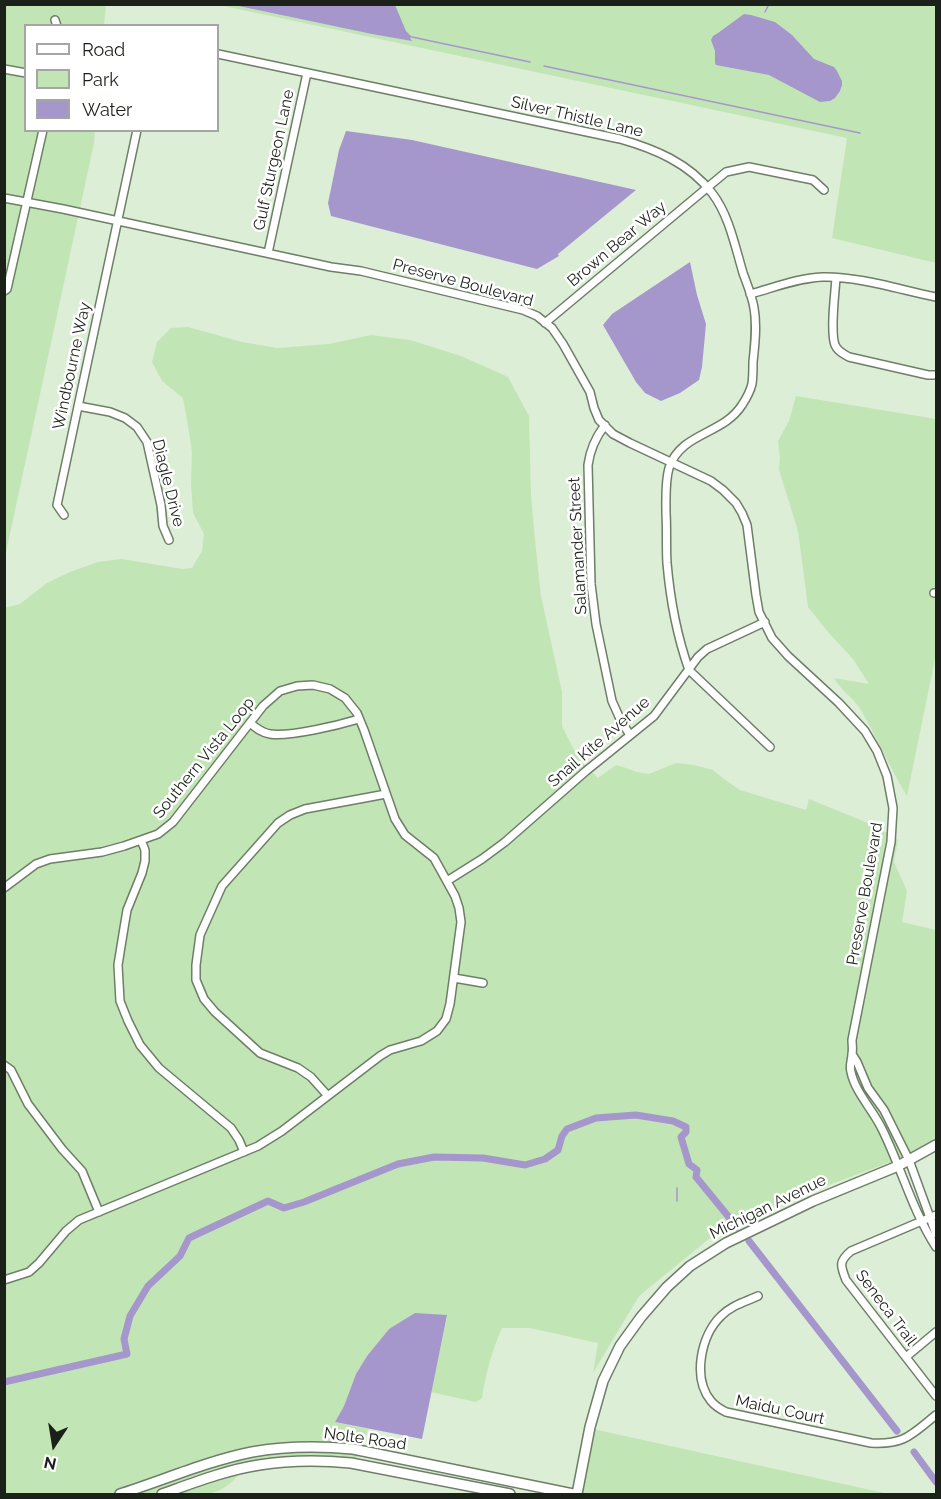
<!DOCTYPE html>
<html>
<head>
<meta charset="utf-8">
<style>
  body { margin:0 }
  #map { position:relative; width:941px; height:1499px; overflow:hidden; background:#dceed6; font-family:Raleway,sans-serif }
  canvas { display:block }
  .frame { position:absolute; inset:0; border:6px solid #1b2118; pointer-events:none }
  .legend { position:absolute; left:24px; top:24px; width:195px; height:108px; box-sizing:border-box; background:#fff; border:2px solid #a4a6a3; margin:0; padding:8px 10px; list-style:none; font-size:18px; color:#1b2118 }
  .legend li { display:flex; align-items:center; gap:12px; height:30px }
  .legend b { width:30px; border:2px solid #a4a6a3 }
  .north { position:absolute; left:24px; top:1415px; width:60px; height:60px; -webkit-text-stroke:4px #fff; paint-order:stroke; rotate:192deg; font-size:16px; font-weight:700; line-height:24px; text-align:center; color:#1b2118 }
  .north::after { content:''; display:block; margin:auto; width:21px; height:27px; background:#1b2118; clip-path:polygon(50% 0,100% 100%,50% 72%,0 100%) }
</style>
</head>
<body>
<div id="map">
<canvas width="941" height="1499"></canvas>
<div class="frame"></div>
<ul class="legend">
<li><b style="height:8px;background:#fff"></b>Road</li>
<li><b style="height:16px;background:#c2e5b6"></b>Park</li>
<li><b style="height:16px;background:#a597cc"></b>Water</li>
</ul>
<div class="north">N</div>
</div>
<script>
const c = document.querySelector('canvas').getContext('2d');
c.lineJoin = 'round';
function fillPath(path, color) { c.fillStyle = color; c.fill(path, 'evenodd'); }
function strokePath(path, color, width, dash) { c.strokeStyle = color; c.lineWidth = width; c.lineCap = dash ? 'butt' : 'round'; c.setLineDash(dash || []); c.stroke(path); }
function label(font, color, halo, rows, align = 'center') {
  c.font = font + ' Raleway,sans-serif'; c.lineWidth = 5; c.setLineDash([]); c.textBaseline = 'middle'; c.strokeStyle = halo; c.fillStyle = color; for (const [text, x, y, turn = 0] of rows) {
    c.save(); c.translate(x, y); c.rotate((+turn || 0) * Math.PI / 180); c.textAlign = isNaN(turn) ? turn : align; if (halo) c.strokeText(text, 0, 0); c.fillText(text, 0, 0); c.restore();
  }
}
fillPath(new Path2D(`
  M4 5H106L104 25 26 26V130L95 131 94 143 5 557Z
  M219 5H936V263L832 238 847 138Z
  M188 327 242 342 277 348 329 344 371 335 410 340 461 356 508 377 529 416 531 495 535 540 541 596 562 692V726L578 758 598 778 616 765 626 768 637 772 649 774 676 763 694 765 713 770 724 779 740 790 806 810 809 799 875 826 898 840 894 862 907 891 902 922 936 930V1022L935 1027 936 1031V1141L893 1161 802 1195 710 1238 639 1296 593 1373 598 1343 530 1328H502C492 1350 486 1373 482 1398L476 1402 431 1392 447 1316 389 1329 367 1356 356 1374 344 1406 335 1422 368 1429 363 1447 354 1446 216 1458 109 1494H5L4 608 20 604 47 583 70 572 98 562 122 559 182 569 192 568 202 551 204 534 193 513 191 484 192 452 188 426 183 398 162 381 152 362 157 342 171 328Z
  M796 396 936 419V654L907 796C890 768 877 738 861 710 854 698 841 691 834 678L869 684 853 659 828 632 808 607 798 531 779 470 780 458 778 441 789 421Z
  M593 1429 889 1494H585L581 1493Z
  M326 1450 359 1454 356 1460 325 1456 273 1459 268 1458 202 1477 151 1494H132C171 1481 211 1464 252 1456 276 1451 301 1451 326 1450Z
  M240 1473C219 1499 203 1494 172 1494Z`), '#c2e5b6');
fillPath(new Path2D(`
  M234 5H395L406 31 412 37 410 38 412 41 372 34Z
  M744 14 751 15 775 22 792 35 814 59 834 67 837 71 842 81V85L840 91 835 98 830 101 820 102 769 75 716 65 715 63V51L711 40 713 36 718 33Z
  M346 131 412 140 636 190 558 254 559 256 537 269 331 216 328 203 339 150Z
  M690 262 697 295 706 324 702 367 699 380 680 393 661 401 645 393 636 382 603 325 612 314Z
  M415 1313 447 1315 422 1439 335 1422 344 1406 356 1374 367 1356 389 1329Z`), '#a597cc');
strokePath(new Path2D(`
  M765 12 769 4
  M412 37 530 62
  M544 66 860 133
  M677 1188V1201
  M816 1331 818 1330`), '#a597cc', 1.5);
strokePath(new Path2D(`
  M749 1241 897 1431
  M4 1382 127 1354 124 1339 130 1316 148 1286 180 1256 189 1238 268 1201 284 1208 304 1202 398 1164 434 1157 483 1158 525 1165 545 1159 558 1150 562 1136 567 1129 596 1118 636 1115 673 1121 686 1127V1132L681 1137 689 1164 697 1170 696 1177 737 1227
  M914 1452 936 1482`), '#a597cc', 7);
const street = new Path2D(`
  M55 20 57 26
  M218 54 620 139C655 149 689 163 712 193 729 215 735 246 743 273 747 284 752 296 754 308 757 325 755 344 753 362 753 369 753 377 752 384 750 392 746 399 742 405 723 435 681 432 669 468 665 482 666 499 666 513 667 530 666 547 667 563 670 598 677 636 689 670L770 747
  M4 69 26 73
  M4 198 63 209 331 267 361 271 523 310 537 316 552 328 563 344 590 392 594 408 599 420 613 434 630 443 711 481 723 490 736 503 742 513 747 525 756 595 759 612 772 638 788 656 839 703 865 731 877 751 887 776 893 808 891 842 852 1040C852 1044 853 1049 852 1054 852 1060 849 1065 851 1072 855 1092 873 1110 882 1129 901 1167 912 1210 936 1247
  M268 253 307 73
  M836 278C835 294 830 331 835 345 838 352 844 354 849 357L928 375H936
  M4 291 7 289 43 130
  M750 294C773 288 798 278 822 277 858 276 901 290 936 297
  M545 323 726 172 749 167 813 180 824 190
  M78 406 110 412 125 418 137 427 147 442 161 505 163 526 169 540
  M605 425C595 438 590 450 588 465L591 584 596 624 612 701 621 721 630 735
  M64 515 57 505 137 130
  M934 593H936
  M250 723C256 728 262 733 270 734 290 737 339 725 359 719
  M141 840 145 850V861L142 873 127 910 123 934 118 965 120 1001 128 1021 140 1045 159 1068 231 1128 239 1140 244 1152
  M447 881 482 859 505 842 586 771 654 716 698 657 707 649 765 622
  M4 888 36 864 50 859 102 852 124 846 158 834 173 822 263 706 280 691 297 686 313 685 330 689 345 698 357 713 364 730 395 819 405 835 434 858 455 896 459 908 461 922 450 1004 446 1019 437 1031 421 1041 390 1050 380 1056 282 1131 258 1146 79 1220 66 1231 39 1263 29 1272 4 1280
  M454 978 483 983
  M852 1054 857 1062 868 1088 884 1110 909 1160 936 1234
  M4 1065 11 1070 28 1104 62 1149 82 1171 99 1212
  M328 1096 311 1077 298 1068 260 1053 215 1012 204 999 196 980V965L200 935 222 886 278 823 290 815 305 809 386 794
  M936 1215 851 1251C839 1261 840 1265 846 1280L936 1396
  M758 1296C745 1302 732 1305 721 1316 701 1335 692 1378 711 1401 715 1406 720 1409 726 1412L871 1443C905 1445 912 1434 936 1415
  M906 1357 936 1332`);
const secondary = new Path2D(`
  M120 1494C164 1480 207 1461 252 1452 286 1446 319 1446 353 1449L573 1494
  M162 1494C193 1483 226 1470 259 1465 290 1460 320 1460 351 1463L510 1494
  M577 1494 590 1427 603 1381 620 1346 641 1317 667 1287 690 1266 726 1243 813 1201 898 1166 936 1145`);
strokePath(street, '#6e7e69', 10);
strokePath(secondary, '#6e7e69', 12);
strokePath(street, '#fff', 7);
strokePath(secondary, '#fff', 9);
label('16px', '#1b2118', '#fff', [
  ["Silver Thistle Lane",577,117,13],
  ["Gulf Sturgeon Lane",274,160,-78],
  ["Brown Bear Way",617,244,-40],
  ["Preserve Boulevard",463,283,15],
  ["Windbourne Way",72,366,-78],
  ["Diagle Drive",168,483,76],
  ["Salamander Street",578,546,-93],
  ["Snail Kite Avenue",599,742,-41],
  ["Southern Vista Loop",204,758,-51],
  ["Preserve Boulevard",865,894,-80],
  ["Michigan Avenue",768,1207,-26],
  ["Seneca Trail",886,1308,53],
  ["Maidu Court",780,1410,12],
  ["Nolte Road",365,1439,8]
]);
</script>
</body>
</html>
